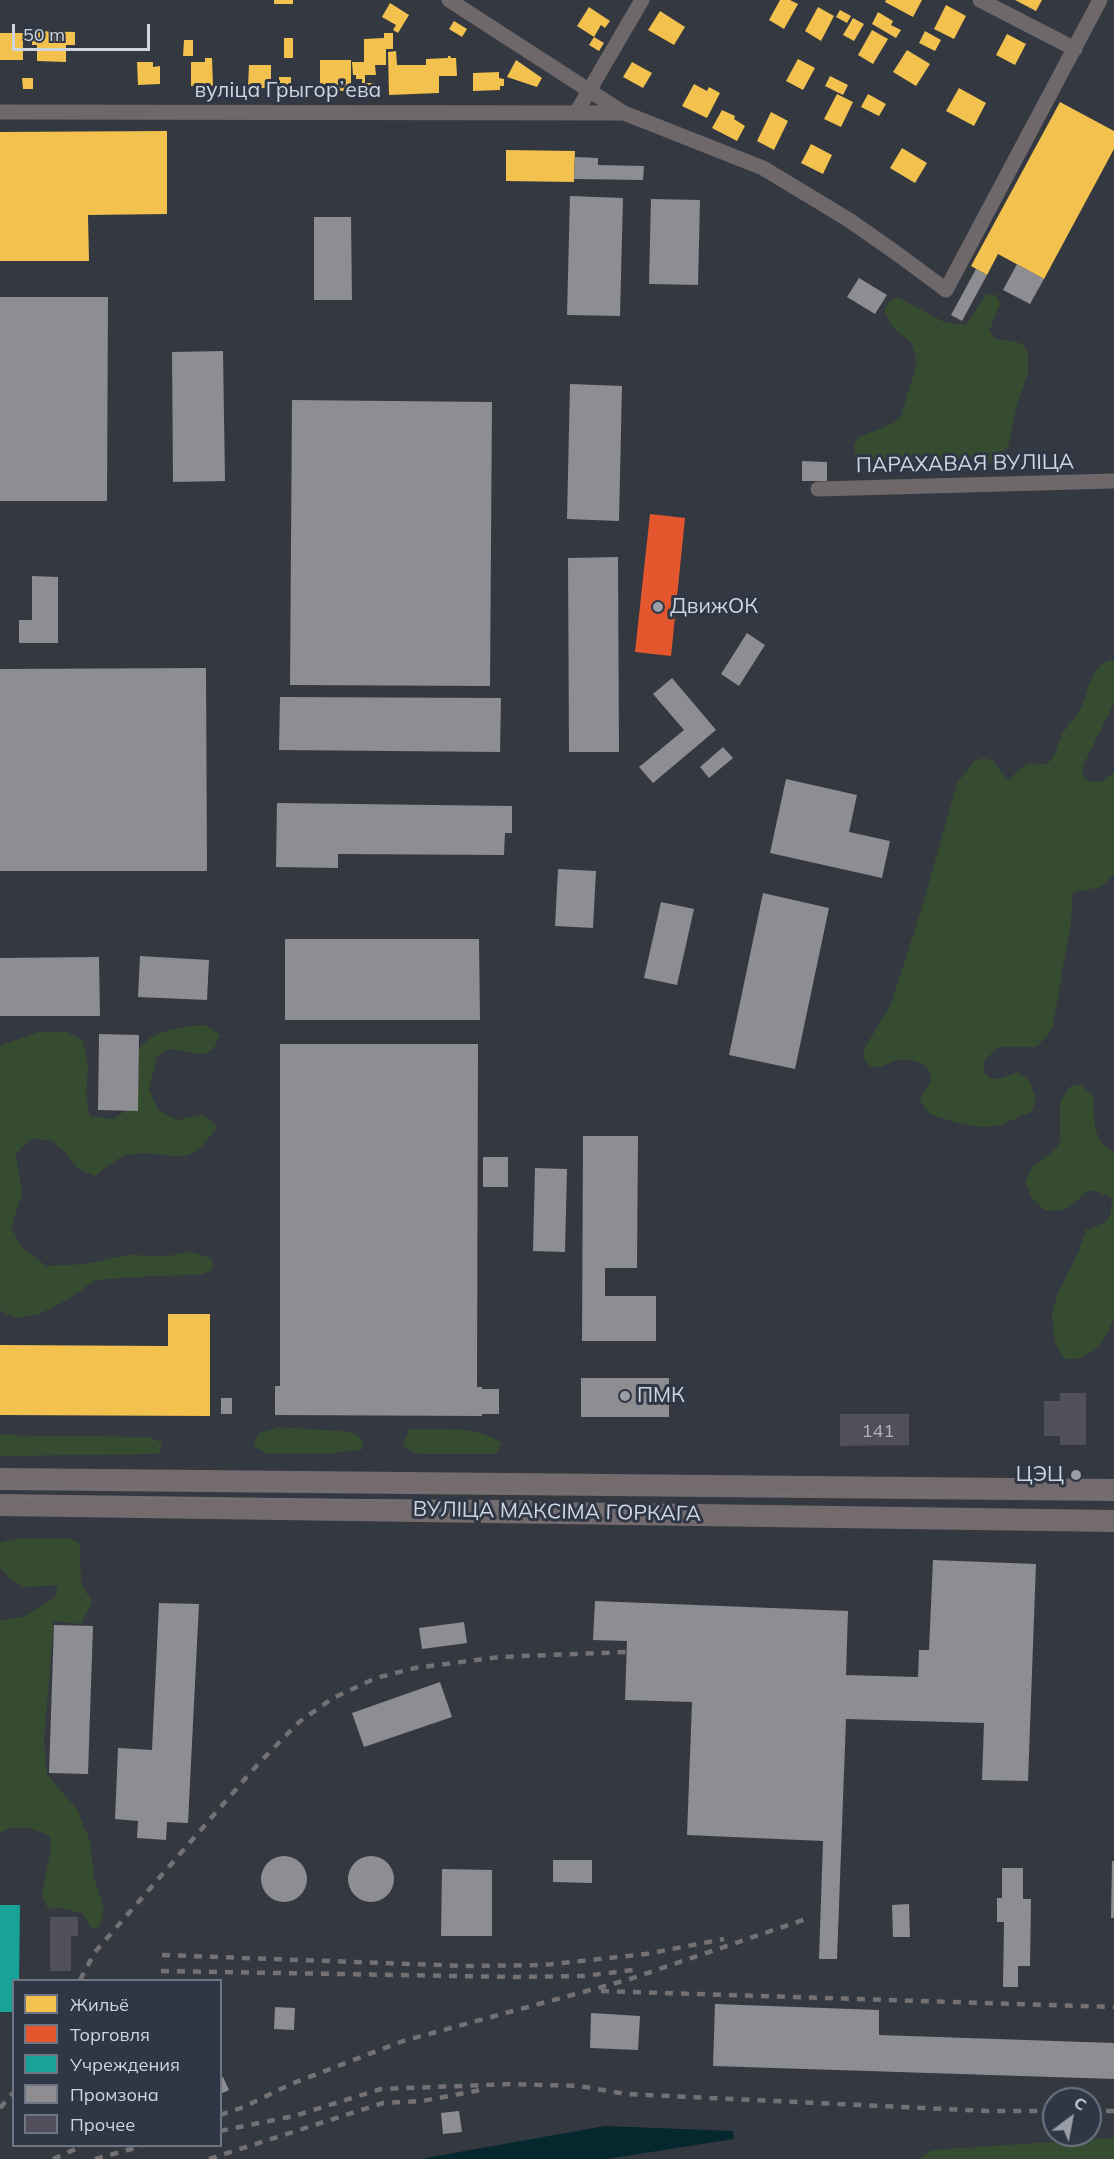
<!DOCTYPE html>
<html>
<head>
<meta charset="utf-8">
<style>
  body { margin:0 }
  #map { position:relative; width:1114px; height:2159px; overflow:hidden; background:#343841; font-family:Mulish,sans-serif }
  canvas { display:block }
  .legend { position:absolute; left:12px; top:1979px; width:210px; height:168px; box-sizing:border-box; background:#2f3746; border:2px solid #6f7683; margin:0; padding:8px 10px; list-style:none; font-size:18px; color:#cfd5de }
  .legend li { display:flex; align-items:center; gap:12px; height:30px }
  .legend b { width:30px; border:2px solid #6f7683 }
  .north { position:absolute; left:1042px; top:2087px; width:60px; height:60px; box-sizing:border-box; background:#2f3746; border:2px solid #6f7683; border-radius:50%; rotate:32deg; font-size:16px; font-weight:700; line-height:24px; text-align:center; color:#cfd5de }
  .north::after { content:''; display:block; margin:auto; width:21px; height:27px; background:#999ea7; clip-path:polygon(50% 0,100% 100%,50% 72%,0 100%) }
  .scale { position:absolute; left:12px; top:24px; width:138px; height:27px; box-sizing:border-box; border:3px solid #cfd5de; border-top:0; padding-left:8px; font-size:18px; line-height:21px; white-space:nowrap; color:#cfd5de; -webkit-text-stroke:4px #2f3746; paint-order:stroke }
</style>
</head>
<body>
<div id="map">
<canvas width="1114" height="2159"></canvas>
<ul class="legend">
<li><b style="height:16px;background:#f2c14e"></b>Жильё</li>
<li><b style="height:16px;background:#e4572e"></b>Торговля</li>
<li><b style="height:16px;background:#17a398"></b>Учреждения</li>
<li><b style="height:16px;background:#8d8d92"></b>Промзона</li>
<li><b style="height:16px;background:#524f5c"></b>Прочее</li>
</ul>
<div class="north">С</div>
<div class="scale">50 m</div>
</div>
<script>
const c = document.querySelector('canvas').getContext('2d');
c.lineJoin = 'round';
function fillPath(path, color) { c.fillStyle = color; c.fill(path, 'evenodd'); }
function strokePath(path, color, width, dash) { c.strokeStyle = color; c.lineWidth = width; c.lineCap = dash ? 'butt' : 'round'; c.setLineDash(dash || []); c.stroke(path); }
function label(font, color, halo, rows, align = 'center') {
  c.font = font + ' Mulish,sans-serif'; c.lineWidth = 6; c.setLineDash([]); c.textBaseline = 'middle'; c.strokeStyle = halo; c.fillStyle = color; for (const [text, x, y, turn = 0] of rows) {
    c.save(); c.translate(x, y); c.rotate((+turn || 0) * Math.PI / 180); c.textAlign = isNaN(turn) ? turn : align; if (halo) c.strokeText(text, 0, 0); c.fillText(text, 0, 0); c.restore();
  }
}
fillPath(new Path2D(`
  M986 294 996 295 1000 304 989 331 995 339 1014 341 1023 345 1028 353V372L1016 409 1008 447 994 461 986 464 861 460 855 454 854 445 859 437 894 423 901 416 917 362 912 344 892 326 884 310 889 302 897 297 946 323 966 325Z
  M1110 660 1114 661V703L1085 762 1082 772 1086 780 1100 783 1114 772V875L1100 887 1073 893 1071 921 1053 1025 1049 1034 1036 1047H998L985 1060 983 1070 989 1078 999 1079 1017 1072 1029 1080 1036 1099 1031 1112 1003 1124 984 1127 965 1125 930 1114 919 1099C923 1094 928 1088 930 1083 936 1065 912 1057 898 1060 887 1063 885 1068 872 1067L865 1061 863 1051 891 1004 923 904 957 783 975 761 984 758 993 761 1009 781C1021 766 1025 761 1046 764 1058 756 1055 749 1061 737 1066 726 1076 717 1082 706 1089 688 1090 669 1110 660Z
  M206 1025 220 1035 214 1048 204 1054 170 1049 157 1057 149 1089 158 1110 177 1120 204 1115 217 1127C184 1175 176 1149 132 1154 119 1155 105 1168 96 1176L78 1169 66 1153 52 1140 31 1139 16 1153 22 1193 11 1227 22 1247 46 1266 86 1264 127 1255 168 1256 191 1252 212 1259 213 1270 198 1275 151 1276 96 1280 65 1301 38 1315 14 1318 0 1310V1046L38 1032H67L83 1041 88 1068 86 1095 90 1116 114 1119 127 1109C129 1095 129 1070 134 1058 147 1029 178 1027 206 1025Z
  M1079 1084 1094 1096C1095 1124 1090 1135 1114 1153V1317C1107 1339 1090 1364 1063 1358L1055 1342 1052 1314 1057 1295 1078 1253 1086 1230 1104 1223 1110 1217 1112 1199C1081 1180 1089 1197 1065 1209 1060 1211 1051 1210 1045 1210L1032 1199 1025 1182 1033 1166 1056 1149 1060 1140V1103L1069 1087Z
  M279 1427 351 1432 362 1439V1450L330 1453H266L253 1446 259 1433Z
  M409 1429C439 1430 476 1425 501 1443L496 1454H417L403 1446Z
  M0 1435 150 1437 162 1443 159 1454 0 1456Z
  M12 1539H71L80 1544 81 1584 92 1602 81 1624 54 1621 44 1740 47 1775 77 1809 90 1841 94 1876 104 1910 99 1927 91 1929 83 1914 63 1908 48 1909 42 1894 50 1853V1836C35 1828 15 1823 0 1833V1620L23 1617 56 1597 57 1585C25 1586 25 1594 0 1568V1543Z
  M1114 2138V2159H919L931 2150Z`), '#364c31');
fillPath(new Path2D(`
  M605 2126 733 2131 734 2139 607 2159H420Z`), '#05282f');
fillPath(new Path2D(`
  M274 0H293V4H274Z
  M780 0H790L798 4 784 29 769 20Z
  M886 0H922L913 17 885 2Z
  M1015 0H1042L1036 11Z
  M390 3 409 15 398 33 393 30 396 25 382 17Z
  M946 5 966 16 954 39 934 29Z
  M589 7 610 21 605 28 601 25 594 37 577 26Z
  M818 7 834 16 821 41 805 31Z
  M840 10 851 16 847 23 836 17Z
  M660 11 685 27 674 45 648 30Z
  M878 12 893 21 891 25 901 30 896 38 872 24Z
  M853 18 864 24 854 41 843 35Z
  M454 21 467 29 462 37 449 29Z
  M872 30 888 39 873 64 858 55Z
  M32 31 75 32V45H66V62L37 61V45H32Z
  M925 31 941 40 935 51 919 43Z
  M0 33H23V60H0Z
  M384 33H393V49H386V65H375L376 75H365V83H377L378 98H362V79H356V75H353L352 62H364V39L384 38Z
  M1007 34 1026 44 1015 65 996 55Z
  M594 37 604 43 599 51 589 45Z
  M284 38H293V58H284Z
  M184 40H193V56H183Z
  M907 50 930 64 916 86 893 72Z
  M396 51 397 65H426V59L448 58V56H450L451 58H456L457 76H439V93L389 95 388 52Z
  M205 58H212L213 86H191V62H205Z
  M798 59 815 68 803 90 786 81Z
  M320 60H351V91H320Z
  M516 60 542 78 537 87 507 77Z
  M137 62H153V67L160 66V84L138 85Z
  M632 62 652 73 643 88 623 77Z
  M249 65H271V88H248Z
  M499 72V78L504 79V86H500V90L473 91V73Z
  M830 76 848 85 843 95 825 86Z
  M279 77H291V94H279Z
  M22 78H33V89H23Z
  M694 84 707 91 709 87 720 93 707 118 682 106Z
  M959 88 986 103 974 126 946 111Z
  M837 94 853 102 841 127 824 119Z
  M868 94 886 104 879 116 861 107Z
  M1060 102 1114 131V149L1044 279 998 254 987 275 971 266Z
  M722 110 735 116 734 119 745 126 737 141 712 128Z
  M771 112 788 121 774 150 757 141Z
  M167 131V214L88 215 89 261H0V132Z
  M811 144 832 155 823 174 801 163Z
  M902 148 927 163 915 183 890 168Z
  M506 150 575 151 574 182 506 181Z
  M168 1314H210V1416L0 1415V1345L168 1346Z`), '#f2c14e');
fillPath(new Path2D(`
  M650 514 685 518 671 656 635 652Z`), '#e4572e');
fillPath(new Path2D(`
  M0 1905H20L19 1980H14V2012H0Z`), '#17a398');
fillPath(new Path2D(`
  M575 157 598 158V165L644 166 643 180 574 179Z
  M570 196 623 198 620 316 567 315Z
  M651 199 700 200 698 285 649 284Z
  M314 217H351L352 300H314Z
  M1017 264 1044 279 1030 304 1003 290Z
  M976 269 987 275 962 321 951 315Z
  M859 278 887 295 875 314 847 297Z
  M0 297H108L107 501H0Z
  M223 351 225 481 173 482 172 352Z
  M570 384 622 386 619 521 567 519Z
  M292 400 492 402 490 686 290 685Z
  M802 461 827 462V481H802Z
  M618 557 619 752H569L568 558Z
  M32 576 58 577V643H19V620H32Z
  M747 633 765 645 739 686 721 674Z
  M206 668 207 871H0V669Z
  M672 678 716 730 653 783 639 767 684 730 653 694Z
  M280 697 501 698 500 752 279 750Z
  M723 747 733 758 709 778 700 767Z
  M786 779 857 795 849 832 890 841 882 878 770 853Z
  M277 803 512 806V833H505L504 855 338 854V868L276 867Z
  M558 869 596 871 593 928 555 926Z
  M763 893 829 908 795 1069 729 1055Z
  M661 902 694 909 677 985 644 978Z
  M285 939H479L480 1020H285Z
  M140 956 209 960 207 1000 138 997Z
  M99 957 100 1016H0V958Z
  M99 1034 139 1035 138 1111 98 1110Z
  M280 1044H478L477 1387H482V1389H499V1414H482V1416L275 1415V1386H280Z
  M583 1136H638L637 1268H605V1296H656V1341H582Z
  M483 1157H508V1187H483Z
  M535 1168 567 1169 565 1252 533 1251Z
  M581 1378H669V1417H581Z
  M221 1398H232V1414H221Z
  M933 1560 1036 1564 1028 1781 982 1780 984 1723 846 1719 837 1959H819L823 1841 687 1835 692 1702 625 1700 627 1641 593 1640 595 1601 848 1611 846 1675 918 1677 919 1650H929Z
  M159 1603 199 1604 188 1823 167 1822 166 1840 137 1838 138 1821 115 1819 118 1748 152 1750Z
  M464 1622 467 1643 422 1649 419 1628Z
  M54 1625 93 1626 88 1774 49 1773Z
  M440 1682 452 1717 364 1747 352 1713Z
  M348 1879a23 23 0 1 1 46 0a23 23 0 1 1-46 0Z
  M261 1879a23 23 0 1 1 46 0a23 23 0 1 1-46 0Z
  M553 1860H592V1883L553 1882Z
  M1112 1861H1114V1918H1111Z
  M1002 1868H1023V1899H1031L1030 1966H1018V1987H1003L1004 1922H997V1898H1002Z
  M442 1869 492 1870V1936H441Z
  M909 1904 910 1937H893L892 1905Z
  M715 2004 879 2010V2035L1114 2043V2079L713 2066Z
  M275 2007 295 2008 294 2030 274 2029Z
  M591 2013 640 2016 638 2050 590 2048Z
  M223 2077 229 2090 220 2094V2078Z
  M459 2111 462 2132 443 2134 441 2113Z`), '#8d8d92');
fillPath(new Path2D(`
  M1060 1393H1086V1445H1060V1436H1044V1401H1060Z
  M840 1414H909V1445L840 1446Z
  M50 1917H78V1936H71V1971H50Z`), '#524f5c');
strokePath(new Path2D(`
  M449 0 624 113 763 168 849 220 899 255 946 290 1100 0
  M980 0 1075 49
  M0 112 624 113
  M576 113 642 0
  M818 489 1114 481`), '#6e686b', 15);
strokePath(new Path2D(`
  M0 1479 1114 1490
  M0 1505 1114 1521`), '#746b6e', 22);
strokePath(new Path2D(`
  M0 1488 1114 1498
  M0 1497 531 1501`), '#747174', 1.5);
strokePath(new Path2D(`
  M162 1955 466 1966 544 1965 646 1954 724 1939
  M161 1971 515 1977 584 1976 640 1969
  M80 1980 95 1952 258 1764 299 1722 333 1698 376 1678 415 1668 499 1657 626 1652
  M601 1991 1114 2007
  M0 2108 14 2092
  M1090 2111H1114
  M220 2115 244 2107 291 2084 403 2041 627 1980 806 1919
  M220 2131 294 2116 381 2089 513 2084 579 2086 626 2094 988 2111H1054
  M53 2159 82 2146
  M95 2159 142 2146
  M209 2159 383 2103 422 2101 481 2090`), '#747174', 4.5, [8, 8]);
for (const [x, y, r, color] of [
  [658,607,6,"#999ea7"],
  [625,1396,6,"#999ea7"],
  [1076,1475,6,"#999ea7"]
]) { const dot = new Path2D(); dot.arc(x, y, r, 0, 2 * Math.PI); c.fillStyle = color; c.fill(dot); strokePath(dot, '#2f3746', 2); }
label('18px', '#b0b4be', null, [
  ["141",878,1432]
]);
label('21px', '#cfd5de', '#2f3746', [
  ["вуліца Грыгорʼева",288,91],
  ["ПАРАХАВАЯ ВУЛІЦА",965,464,-1],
  ["ВУЛІЦА МАКСІМА ГОРКАГА",557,1512,1]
]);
label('21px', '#cfd5de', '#2f3746', [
  ["ДвижОК",670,607],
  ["ПМК",637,1396],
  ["ЦЭЦ",1064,1475,"right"]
], 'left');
</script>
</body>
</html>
